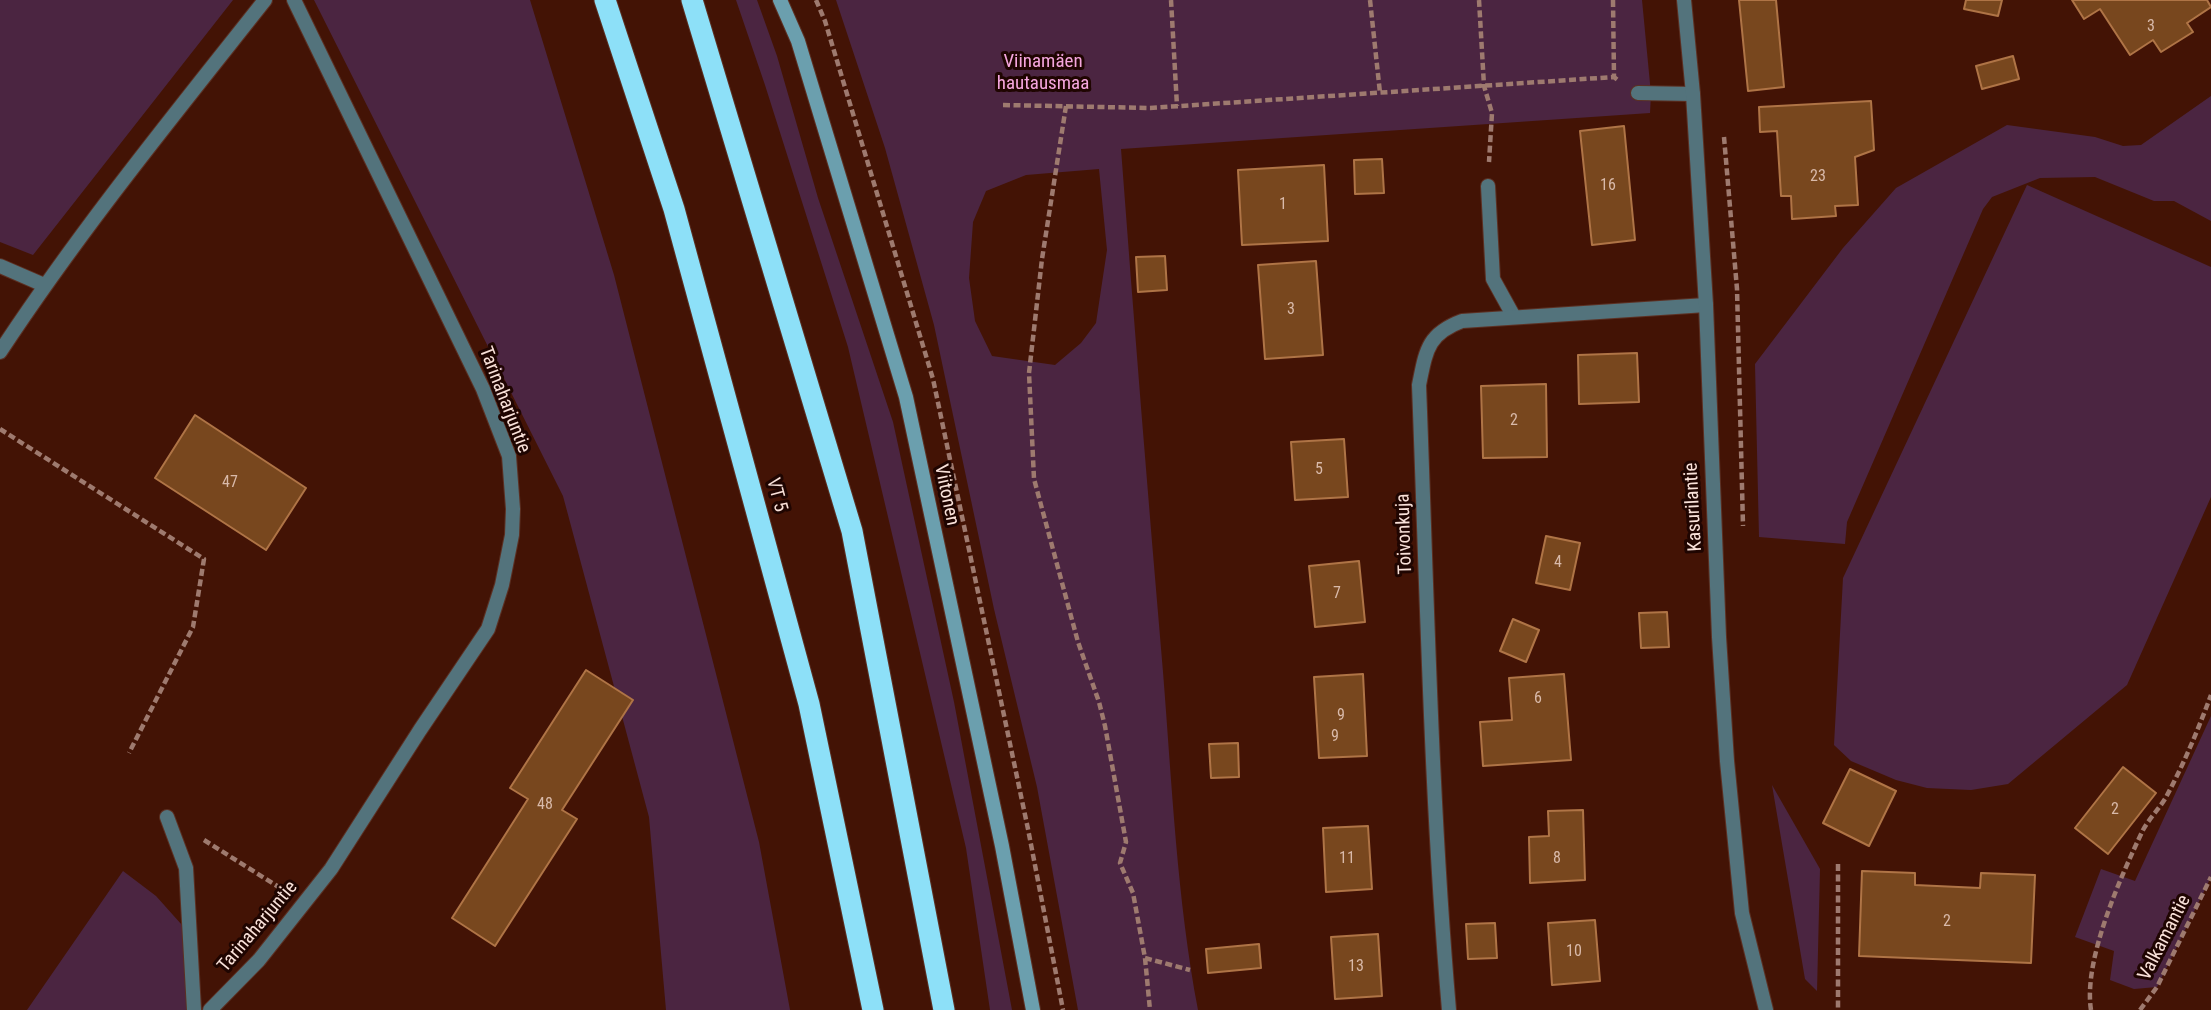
<!DOCTYPE html>
<html>
<head>
<meta charset="utf-8">
<style>
  body { margin:0 }
  canvas { display:block; background:#431305 }
</style>
</head>
<body>
<canvas width="2211" height="1010"></canvas>
<script>
const c = document.querySelector('canvas').getContext('2d');
c.lineJoin = 'round';
function fillPath(path, color) { c.fillStyle = color; c.fill(path, 'evenodd'); }
function strokePath(path, color, width, dash) { c.strokeStyle = color; c.lineWidth = width; c.lineCap = dash ? 'butt' : 'round'; c.setLineDash(dash || []); c.stroke(path); }
function label(font, color, halo, rows, align = 'center') {
  c.font = font + ' "Roboto Condensed",sans-serif'; c.lineWidth = 6; c.setLineDash([]); c.textBaseline = 'middle'; c.strokeStyle = halo; c.fillStyle = color; for (const [text, x, y, turn = 0] of rows) {
    c.save(); c.translate(x, y); c.rotate((+turn || 0) * Math.PI / 180); c.textAlign = isNaN(turn) ? turn : align; if (halo) c.strokeText(text, 0, 0); c.fillText(text, 0, 0); c.restore();
  }
}
fillPath(new Path2D(`
  M0 0H233L33 255 0 242Z
  M314 0H530L614 275 759 842 790 1010H666L649 817 563 496Z
  M736 0H757L777 56 818 198 893 422 954 702 1012 1010H990L966 848 848 347 765 85Z
  M836 0H1642L1651 94 1650 113 1121 149C1134 323 1148 498 1163 672 1172 785 1177 899 1198 1010H1078L1037 787 994 609 934 325 885 148ZM1099 169 1107 250 1096 323 1081 343 1055 365 992 356 975 321 969 278 973 222 986 191 1026 175Z
  M2211 96V221L2174 201H2154L2095 177 2040 178 1992 197 1983 209 1847 522 1845 544 1759 537 1755 364 1843 248 1896 188 2007 125 2095 137 2123 146 2141 145Z
  M2027 185 2211 267V497L2127 685 2008 784 1971 790 1927 788 1896 780 1851 761 1834 745 1843 578Z
  M2211 716V877L2157 987 2134 989 2110 980 2114 951 2075 937 2101 869 2135 881Z
  M1772 785 1820 869 1817 991 1805 979Z
  M123 871 156 896 190 934 194 1010H27Z`), '#4b2541');
const building = new Path2D(`
  M1739 0H1776L1784 87 1748 91Z
  M1966 0H2002L1998 16 1964 9Z
  M2072 0H2207L2211 7 2187 23 2193 32 2161 52 2153 40 2130 55 2100 9 2084 19Z
  M2013 56 2019 79 1982 89 1976 66Z
  M1871 101 1874 150 1855 157 1858 205 1835 206 1836 216 1792 219 1791 196H1781L1777 131 1760 132 1759 107Z
  M1624 126 1635 240 1592 245 1580 131Z
  M1382 159 1384 193 1355 194 1354 160Z
  M1324 165 1328 241 1242 245 1238 170Z
  M1165 256 1167 290 1138 292 1136 257Z
  M1316 261 1323 355 1265 359 1258 265Z
  M1637 353 1639 402 1579 404 1578 355Z
  M1546 384 1547 457 1483 458 1481 386Z
  M195 415 306 488 266 550 155 478Z
  M1344 439 1348 497 1295 500 1291 442Z
  M1546 536 1580 543 1570 590 1536 583Z
  M1359 561 1365 622 1315 627 1309 566Z
  M1667 612 1669 647 1641 648 1639 613Z
  M1513 619 1539 630 1526 662 1500 651Z
  M586 670 633 700 562 810 577 819 495 946 452 918 528 799 510 788Z
  M1363 674 1367 756 1319 758 1314 677Z
  M1564 674 1571 760 1483 766 1480 722 1512 720 1509 678Z
  M1238 743 1239 777 1211 778 1209 744Z
  M2123 767 2156 793 2108 854 2075 828Z
  M1850 769 1896 791 1869 846 1823 823Z
  M1583 810 1585 880 1530 883 1529 837 1549 836 1548 811Z
  M1368 826 1372 889 1326 892 1323 828Z
  M1862 871 1915 873V885L1980 888 1981 873 2035 875 2031 963 1859 956Z
  M1595 920 1600 981 1552 985 1548 923Z
  M1495 923 1497 958 1468 959 1466 924Z
  M1378 934 1382 996 1335 999 1331 937Z
  M1259 944 1261 968 1208 973 1206 949Z`);
fillPath(building, '#78471e');
strokePath(building, '#af7446', 2);
const service = new Path2D(`
  M1638 93 1693 94
  M1488 186 1493 279 1514 317
  M167 817 186 868 194 1010`);
const minor = new Path2D(`
  M0 266 44 285
  M0 352C81 229 174 115 265 0
  M210 1010 259 960 331 869 420 730 488 629 502 585 512 535 513 509 509 456 483 389 294 0
  M1449 1010C1431 802 1427 594 1419 385 1426 351 1427 334 1462 321L1706 305`);
const tertiary = new Path2D(`
  M1684 0 1693 94 1706 305 1719 637 1727 761 1742 913 1766 1010`);
const secondary = new Path2D(`
  M780 0 798 41 906 397 1002 846 1033 1010`);
const motorway = new Path2D(`
  M605 0 674 209 809 704 873 1010
  M692 0 852 531 944 1010`);
strokePath(service, '#5c3023', 16);
strokePath(minor, '#5c3023', 16);
strokePath(tertiary, '#5c3023', 16);
strokePath(secondary, '#5c3023', 16);
strokePath(motorway, '#5c3023', 23);
strokePath(new Path2D(`
  M816 0 825 21 933 379 1028 829 1063 1010
  M1171 0 1177 106
  M1370 0 1380 93
  M1479 0 1484 86 1492 113 1489 162
  M1613 0 1614 77
  M1003 105 1150 108 1614 77 1619 81
  M1066 106 1042 259 1029 373 1034 479 1078 642 1099 702 1105 726 1126 842 1120 863 1133 893 1145 958 1150 1010
  M1724 137 1737 289 1743 526
  M0 429 204 559 193 627 129 753
  M204 840 285 891
  M1838 864V1010
  M1145 958 1190 970
  M2091 1010C2083 960 2121 876 2143 830 2149 819 2158 810 2165 799 2183 766 2198 730 2211 695
  M2140 1010 2157 987 2211 877`), '#9e7a6f', 4.5, [7, 3.5]);
strokePath(service, '#53737c', 14);
strokePath(minor, '#53737c', 14);
strokePath(tertiary, '#53737c', 14);
strokePath(secondary, '#6b9fae', 14);
strokePath(motorway, '#8de0f8', 21);
label('16px', '#d9baaa', null, [
  ["3",2151,27],
  ["23",1818,177],
  ["16",1608,186],
  ["1",1283,205],
  ["3",1291,310],
  ["2",1514,421],
  ["5",1319,470],
  ["47",230,483],
  ["4",1558,563],
  ["7",1337,594],
  ["6",1538,699],
  ["9",1341,716],
  ["9",1335,737],
  ["48",545,805],
  ["2",2115,810],
  ["11",1347,859],
  ["8",1557,859],
  ["2",1947,922],
  ["10",1574,952],
  ["13",1356,967]
]);
label('19px', '#f5a6de', '#1f0501', [
  ["Viinamäen",1043,62],
  ["hautausmaa",1043,84]
]);
label('19px', '#f9e1d9', '#1f0501', [
  ["Tarinaharjuntie",504,400,69],
  ["VT 5",776,495,75],
  ["Viitonen",946,495,78],
  ["Kasurilantie",1694,507,-93],
  ["Toivonkuja",1405,534,-92],
  ["Tarinaharjuntie",258,927,-50],
  ["Valkamantie",2165,938,-63]
]);
</script>
</body>
</html>
